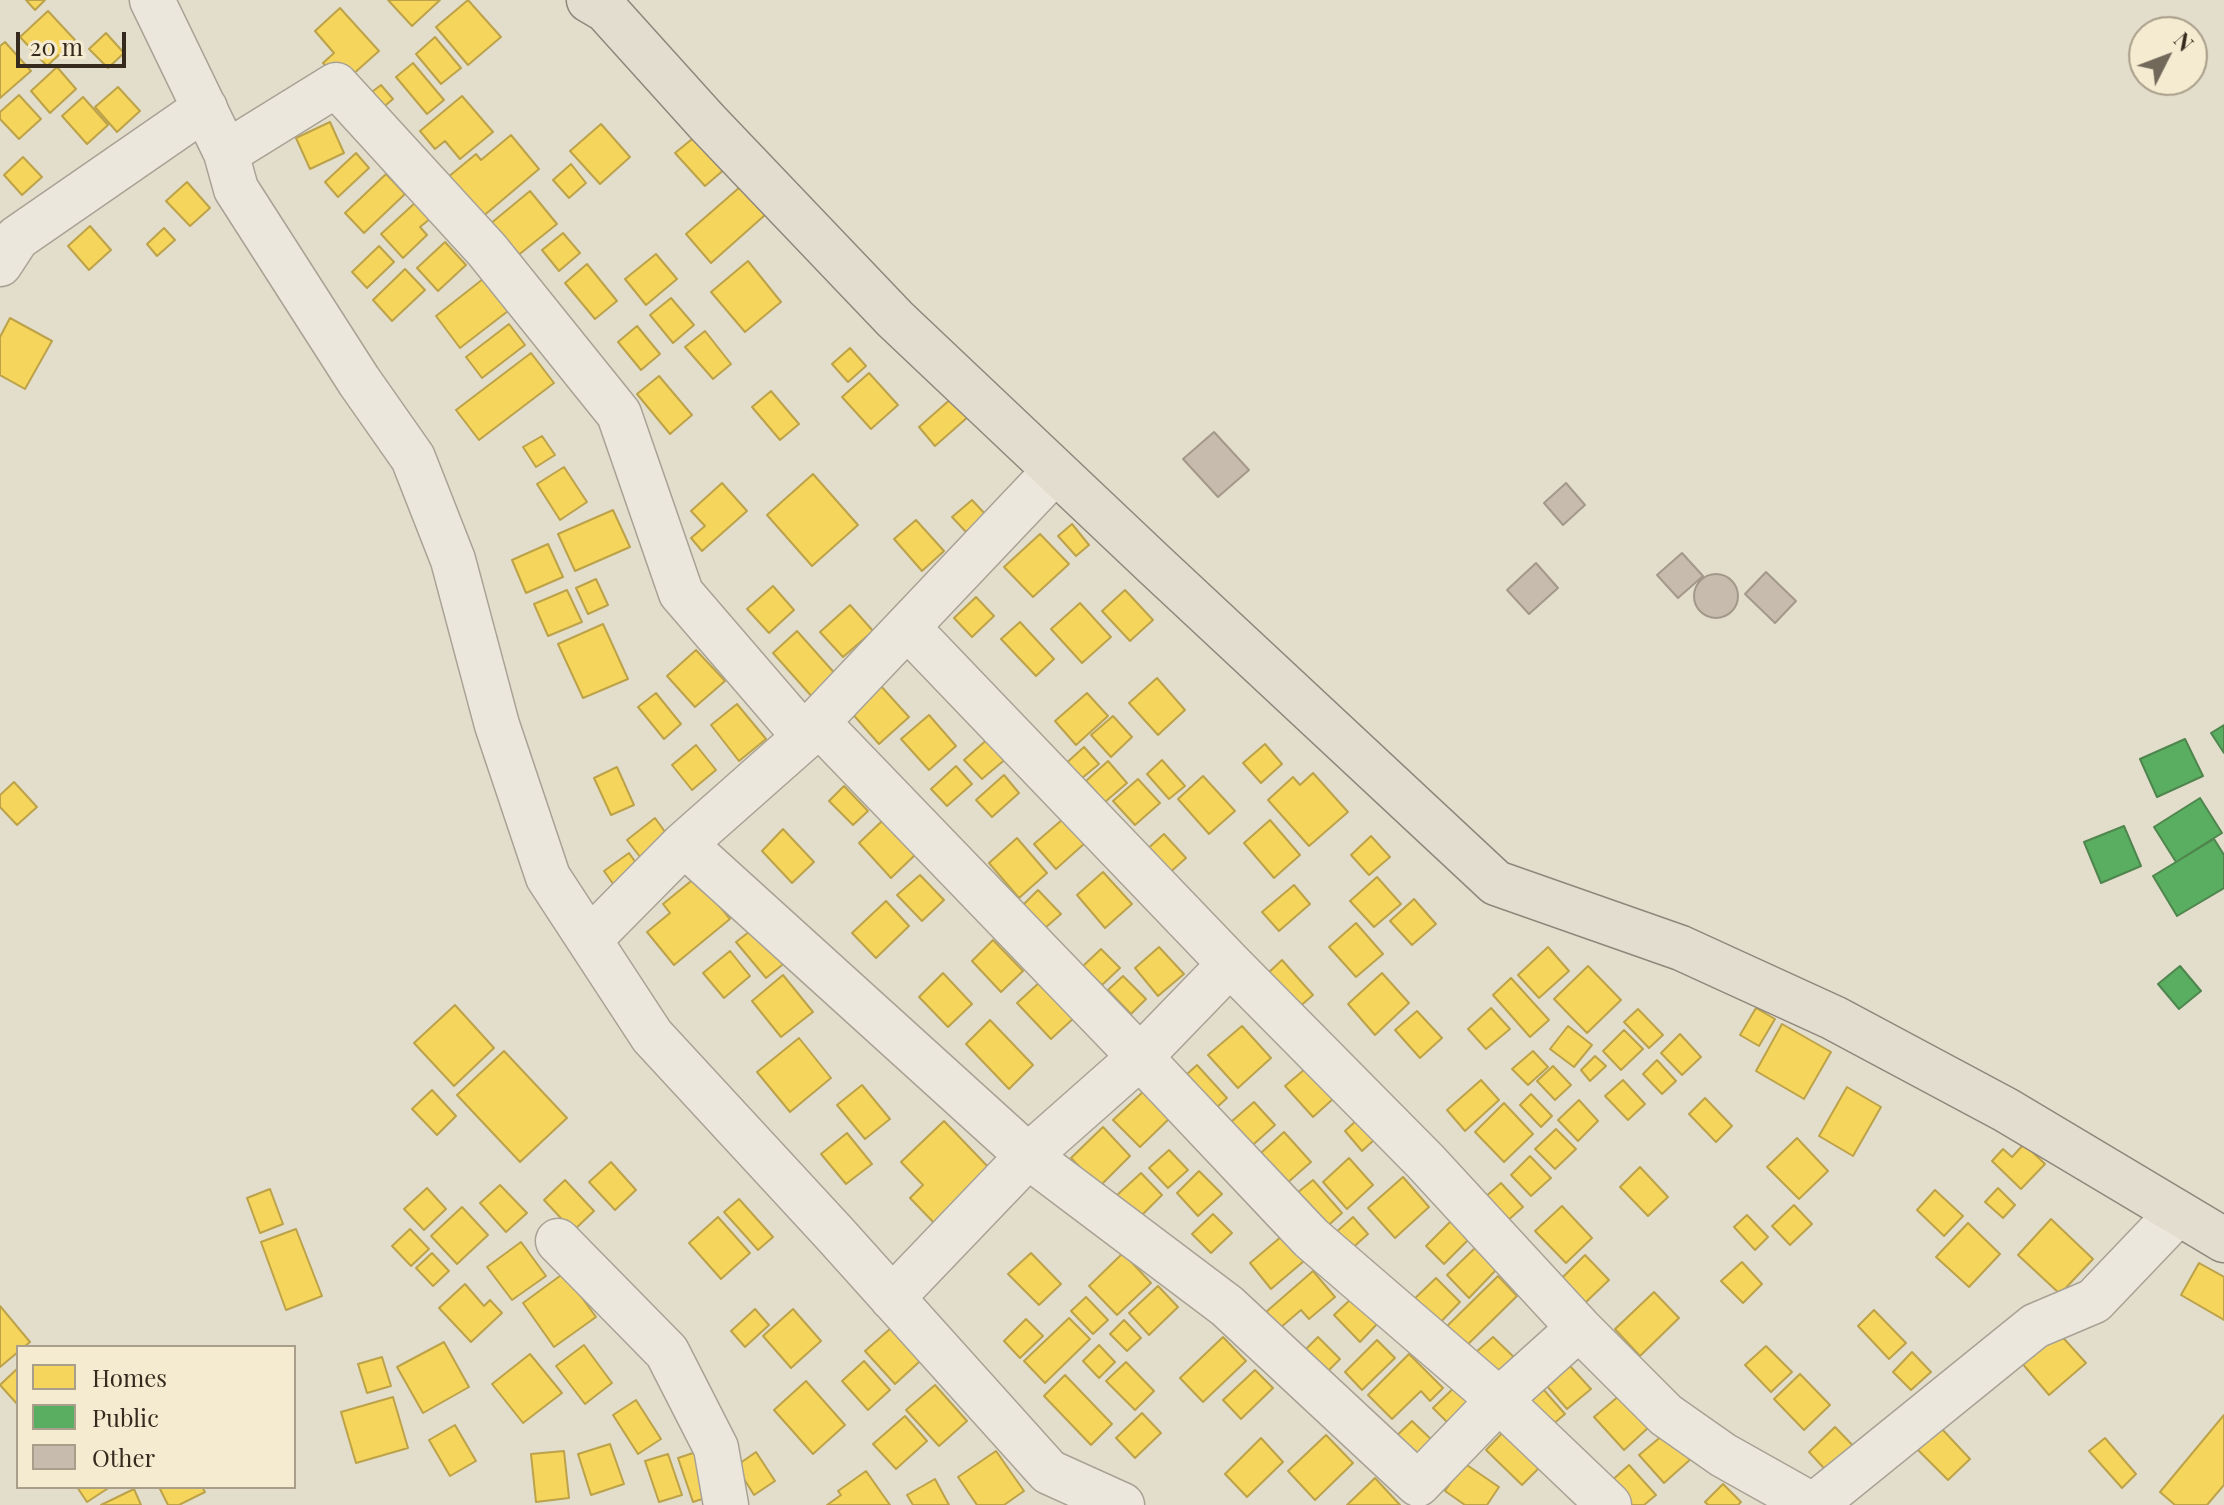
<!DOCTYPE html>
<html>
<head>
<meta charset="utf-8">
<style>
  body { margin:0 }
  #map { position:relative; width:2224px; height:1505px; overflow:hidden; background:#e3ddcc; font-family:"Playfair Display",serif }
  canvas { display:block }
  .legend { position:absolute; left:16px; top:1345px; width:280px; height:144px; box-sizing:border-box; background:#f5ebd1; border:2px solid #a99e89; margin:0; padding:10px 14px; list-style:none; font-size:24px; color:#362a1e }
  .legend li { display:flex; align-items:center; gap:16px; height:40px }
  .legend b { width:40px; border:2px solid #a99e89 }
  .north { position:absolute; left:2128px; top:16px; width:80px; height:80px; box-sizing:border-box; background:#f5ebd1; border:2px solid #a99e89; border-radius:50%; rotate:48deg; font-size:22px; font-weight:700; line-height:32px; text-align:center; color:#362a1e }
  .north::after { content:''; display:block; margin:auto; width:28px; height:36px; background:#73695b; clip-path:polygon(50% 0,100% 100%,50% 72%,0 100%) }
  .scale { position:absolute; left:16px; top:32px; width:110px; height:36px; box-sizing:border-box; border:4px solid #362a1e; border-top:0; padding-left:10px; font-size:24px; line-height:28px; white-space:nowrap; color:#362a1e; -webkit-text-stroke:6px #f5ebd1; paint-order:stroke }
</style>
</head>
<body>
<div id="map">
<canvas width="2224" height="1505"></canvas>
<ul class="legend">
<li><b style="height:22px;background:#f6d55c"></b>Homes</li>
<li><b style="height:22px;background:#5aae61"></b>Public</li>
<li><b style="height:22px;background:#c7bbad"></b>Other</li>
</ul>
<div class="north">N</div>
<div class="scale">20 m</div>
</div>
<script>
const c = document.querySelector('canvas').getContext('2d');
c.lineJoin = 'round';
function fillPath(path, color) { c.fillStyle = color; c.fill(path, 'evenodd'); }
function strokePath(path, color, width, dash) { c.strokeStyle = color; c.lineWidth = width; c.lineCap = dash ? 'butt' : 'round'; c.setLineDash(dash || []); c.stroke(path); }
const homes = new Path2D(`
  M26 0H45L35 10Z
  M388 0H440L412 26Z
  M468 0 501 37 468 65 436 27Z
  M340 8 379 51 342 84 323 63 334 53 315 31Z
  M48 11 75 40 47 66 20 37Z
  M106 33 124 53 108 68 89 49Z
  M435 37 461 68 441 84 416 54Z
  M5 42 31 71 0 98V46Z
  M413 63 444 100 427 114 396 77Z
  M57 67 76 89 50 113 31 91Z
  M381 85 393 99 373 116 360 101Z
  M118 87 140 111 117 132 95 107Z
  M19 95 41 119 19 139 0 119V112Z
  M462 96 493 132 460 159 445 141 435 149 420 131Z
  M83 97 108 125 87 144 62 116Z
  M330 122 344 153 310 169 296 138Z
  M601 124 630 157 600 184 570 151Z
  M511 135 539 169 481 218 447 178 476 154 481 160Z
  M697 135 726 168 705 186 675 153Z
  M356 153 369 168 338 197 325 182Z
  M23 157 42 177 22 195 4 175Z
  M571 164 586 183 569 198 553 180Z
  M386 174 405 194 364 233 345 213Z
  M187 182 210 208 190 226 166 201Z
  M740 187 765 215 711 263 686 234Z
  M530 191 557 224 511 261 484 229Z
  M416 202 431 218 420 227 427 235 403 258 381 234Z
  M90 226 111 250 89 270 68 246Z
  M164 228 175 240 157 256 147 244Z
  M563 233 580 253 559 271 542 250Z
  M445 242 466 265 438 291 417 268Z
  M379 246 394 262 367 288 352 272Z
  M656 254 677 279 646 305 625 279Z
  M748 261 781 302 745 332 711 292Z
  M587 264 617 301 595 319 565 283Z
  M405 269 425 290 392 321 373 300Z
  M483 279 508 311 460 348 436 316Z
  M671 298 694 325 673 343 650 315Z
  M10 318 52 341 25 389 0 375V337Z
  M509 324 525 345 482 378 466 357Z
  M637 326 660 354 641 370 618 342Z
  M705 331 731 364 713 379 685 347Z
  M850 348 866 366 848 382 832 364Z
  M531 353 554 383 479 440 456 410Z
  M869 373 898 405 871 429 842 397Z
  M659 376 692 415 670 434 637 394Z
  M771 391 799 424 780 440 752 407Z
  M953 397 969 416 935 446 919 427Z
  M542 436 555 455 536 467 523 447Z
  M564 467 587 502 560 520 537 484Z
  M813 474 858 525 812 566 767 515Z
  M722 483 747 511 702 551 691 538 705 526 691 511Z
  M972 500 986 515 966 532 952 517Z
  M613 510 630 547 575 571 558 534Z
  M916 520 944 551 922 571 894 539Z
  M1072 524 1089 545 1076 556 1058 536Z
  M1040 534 1069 564 1033 597 1004 567Z
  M548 544 563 577 526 593 512 560Z
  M596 579 608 605 588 614 576 588Z
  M773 586 794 610 769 633 747 609Z
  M567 590 582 622 548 636 534 604Z
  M1125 590 1153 620 1130 641 1102 611Z
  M976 597 994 616 972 637 954 618Z
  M1080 603 1111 637 1082 663 1051 629Z
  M850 605 873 631 843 657 820 632Z
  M1020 622 1054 659 1036 676 1001 639Z
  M603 624 628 679 583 698 558 644Z
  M797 631 838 677 814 699 773 653Z
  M696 650 725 681 695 707 667 676Z
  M1157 678 1185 710 1158 735 1129 703Z
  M880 685 909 717 879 744 850 711Z
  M656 693 681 724 664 739 638 707Z
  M1087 693 1108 716 1076 745 1055 721Z
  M737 704 766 739 739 761 711 725Z
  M929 715 956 746 929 770 901 739Z
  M1113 716 1132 737 1111 757 1091 735Z
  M990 737 1008 757 982 779 964 760Z
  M1265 744 1282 764 1261 783 1243 763Z
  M696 745 716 770 692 790 672 765Z
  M1084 747 1099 764 1076 783 1062 767Z
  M1162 760 1185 786 1169 799 1147 774Z
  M1108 761 1127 783 1105 802 1086 781Z
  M956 766 972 784 947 806 931 789Z
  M617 767 634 805 611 815 594 778Z
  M1313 773 1348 812 1309 846 1268 800 1293 777 1300 785Z
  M1004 775 1019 793 992 817 976 800Z
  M1203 776 1235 811 1209 834 1178 799Z
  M1138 779 1160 803 1135 825 1113 801Z
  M14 782 37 807 17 825 0 807V795Z
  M844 786 868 811 853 825 829 801Z
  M655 818 671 840 644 862 627 840Z
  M1063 819 1085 843 1056 869 1034 844Z
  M1270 820 1300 855 1274 878 1244 843Z
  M882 821 915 855 891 878 859 843Z
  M783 829 814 862 792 883 762 851Z
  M1164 834 1186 858 1166 876 1144 852Z
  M1371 836 1390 857 1369 875 1351 855Z
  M1017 838 1047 873 1019 898 989 863Z
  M629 853 641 870 616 888 604 871Z
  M1103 872 1132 904 1105 928 1077 895Z
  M920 875 944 900 922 921 897 895Z
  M696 877 730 919 674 965 647 932 670 913 663 904Z
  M1377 877 1401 904 1374 927 1350 901Z
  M1294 885 1310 904 1279 931 1262 912Z
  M1038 890 1061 914 1037 935 1015 913Z
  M1414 899 1436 924 1412 945 1390 921Z
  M886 901 909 926 876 958 852 933Z
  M763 921 792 957 766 978 736 942Z
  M1356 923 1383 954 1356 977 1329 947Z
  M993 940 1023 971 1001 992 972 961Z
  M1159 947 1184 974 1158 996 1135 968Z
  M1548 947 1569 971 1539 998 1518 975Z
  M1101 949 1120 968 1102 985 1083 966Z
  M730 951 750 976 724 998 703 973Z
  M1282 960 1313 995 1297 1009 1266 975Z
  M1588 966 1621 1000 1587 1033 1554 999Z
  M943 973 972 1004 948 1027 919 997Z
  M1382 973 1409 1003 1375 1035 1348 1004Z
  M783 975 813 1012 781 1037 752 1001Z
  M1123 976 1146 999 1131 1014 1108 990Z
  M1511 978 1549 1020 1530 1037 1493 995Z
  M1041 981 1075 1017 1051 1039 1017 1003Z
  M455 1005 494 1048 454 1086 414 1043Z
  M1491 1008 1510 1029 1486 1049 1468 1029Z
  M1756 1008 1775 1019 1759 1046 1740 1035Z
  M1638 1009 1663 1035 1649 1048 1624 1022Z
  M1417 1011 1442 1038 1420 1058 1395 1030Z
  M990 1020 1033 1065 1009 1089 966 1044Z
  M1782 1024 1831 1052 1804 1099 1756 1071Z
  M1242 1026 1271 1058 1238 1088 1208 1055Z
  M1568 1026 1592 1045 1574 1067 1550 1049Z
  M1624 1030 1643 1049 1621 1070 1603 1051Z
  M1680 1034 1701 1057 1682 1075 1661 1053Z
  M799 1038 831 1078 790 1112 757 1072Z
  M504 1051 567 1118 520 1162 457 1095Z
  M1533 1051 1548 1067 1528 1085 1512 1069Z
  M1595 1056 1606 1066 1590 1081 1581 1070Z
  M1657 1060 1676 1081 1662 1094 1643 1074Z
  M1197 1065 1227 1098 1204 1119 1173 1087Z
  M1553 1066 1571 1085 1555 1100 1537 1081Z
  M1305 1069 1333 1099 1313 1117 1285 1086Z
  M1481 1080 1499 1100 1465 1131 1447 1110Z
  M1623 1080 1645 1104 1628 1120 1605 1096Z
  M862 1085 890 1119 865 1139 837 1105Z
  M1847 1087 1881 1107 1853 1156 1819 1136Z
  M1146 1089 1172 1116 1140 1147 1113 1120Z
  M432 1090 456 1116 437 1135 412 1109Z
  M1531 1094 1552 1116 1541 1127 1520 1105Z
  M1705 1098 1732 1126 1716 1142 1689 1114Z
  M1579 1100 1598 1121 1578 1141 1558 1120Z
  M1254 1102 1275 1125 1245 1152 1224 1128Z
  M1504 1103 1533 1134 1504 1162 1475 1132Z
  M1358 1119 1375 1139 1362 1151 1345 1131Z
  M944 1121 993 1172 937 1226 910 1198 923 1185 901 1162Z
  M1103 1127 1130 1156 1099 1187 1071 1158Z
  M1556 1129 1576 1149 1555 1169 1535 1149Z
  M1284 1132 1311 1162 1277 1192 1251 1162Z
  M847 1133 872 1164 846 1184 821 1154Z
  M1797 1138 1828 1171 1799 1199 1767 1167Z
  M2024 1144 2045 1164 2021 1189 1992 1161 2003 1149 2012 1157Z
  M1169 1150 1188 1170 1168 1188 1149 1168Z
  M1530 1156 1551 1178 1531 1196 1511 1175Z
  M1349 1158 1373 1185 1347 1209 1323 1182Z
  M611 1162 636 1190 615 1210 589 1182Z
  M1640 1167 1668 1197 1648 1216 1620 1187Z
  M1199 1171 1222 1194 1198 1216 1177 1193Z
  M1141 1173 1162 1195 1137 1220 1115 1197Z
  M1403 1177 1429 1207 1395 1238 1368 1208Z
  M565 1180 594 1211 573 1231 544 1200Z
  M1313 1180 1342 1213 1322 1231 1292 1197Z
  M1501 1183 1523 1207 1506 1222 1483 1199Z
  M500 1185 527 1213 506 1232 480 1203Z
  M427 1188 446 1209 424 1230 404 1209Z
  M1998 1188 2015 1205 2003 1218 1985 1202Z
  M270 1189 283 1224 260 1233 247 1198Z
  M1935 1190 1963 1216 1944 1236 1917 1210Z
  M739 1199 773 1237 758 1250 724 1212Z
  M1794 1205 1812 1224 1790 1245 1772 1226Z
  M1562 1206 1592 1238 1566 1263 1535 1231Z
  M462 1207 488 1235 457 1264 431 1236Z
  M1213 1214 1232 1233 1211 1253 1192 1234Z
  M1747 1215 1768 1237 1755 1250 1734 1227Z
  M718 1217 750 1253 721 1279 689 1243Z
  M1353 1217 1368 1234 1348 1252 1333 1235Z
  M1454 1218 1472 1236 1444 1264 1426 1246Z
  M2051 1219 2093 1259 2060 1294 2018 1255Z
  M1968 1223 2000 1254 1969 1287 1936 1257Z
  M296 1229 322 1296 286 1310 261 1242Z
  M410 1229 429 1249 411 1266 392 1246Z
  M1282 1236 1304 1261 1271 1289 1250 1263Z
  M521 1242 546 1276 512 1300 487 1267Z
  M1475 1248 1496 1270 1469 1298 1447 1275Z
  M432 1253 449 1271 433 1286 416 1268Z
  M1031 1253 1061 1284 1039 1305 1008 1274Z
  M1123 1253 1151 1283 1117 1315 1089 1286Z
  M1585 1255 1609 1280 1585 1303 1561 1279Z
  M1742 1262 1762 1284 1743 1303 1721 1281Z
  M2199 1263 2224 1277V1320L2181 1295Z
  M1313 1271 1335 1297 1309 1319 1301 1310 1280 1328 1266 1312Z
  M564 1273 596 1317 554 1347 523 1303Z
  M1498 1276 1517 1296 1458 1354 1439 1334Z
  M1436 1278 1460 1302 1432 1331 1408 1305Z
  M465 1284 484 1306 490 1300 502 1313 471 1342 439 1308Z
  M1158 1286 1178 1307 1149 1335 1129 1313Z
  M1654 1292 1679 1318 1640 1356 1615 1329Z
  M1086 1297 1108 1320 1093 1334 1071 1311Z
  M1351 1299 1377 1324 1360 1342 1334 1315Z
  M0 1306 30 1342 24 1347H18V1352L0 1367Z
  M755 1309 769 1325 745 1347 731 1331Z
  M793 1309 821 1341 791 1368 763 1336Z
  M1874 1310 1906 1343 1889 1359 1858 1326Z
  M1069 1318 1090 1339 1045 1383 1024 1361Z
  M1026 1319 1043 1336 1020 1358 1004 1341Z
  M900 1320 929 1353 895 1384 865 1351Z
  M1124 1320 1141 1338 1127 1351 1110 1334Z
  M2057 1331 2086 1363 2049 1395 2021 1362Z
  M1223 1337 1246 1361 1203 1402 1180 1378Z
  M1318 1337 1340 1359 1320 1379 1298 1357Z
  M1493 1337 1518 1361 1500 1378 1475 1353Z
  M1377 1340 1395 1358 1362 1390 1345 1372Z
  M444 1342 469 1387 423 1413 397 1367Z
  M584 1345 612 1383 585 1404 556 1366Z
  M1099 1345 1115 1362 1099 1378 1083 1361Z
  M1766 1346 1792 1372 1771 1392 1745 1365Z
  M1912 1352 1931 1372 1911 1390 1893 1372Z
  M530 1354 562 1393 523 1423 492 1384Z
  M1409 1354 1443 1388 1430 1401 1421 1391 1392 1419 1368 1395Z
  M382 1357 391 1386 367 1393 358 1364Z
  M864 1361 890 1390 868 1410 842 1381Z
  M1126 1362 1154 1391 1135 1410 1106 1381Z
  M1569 1365 1591 1389 1567 1409 1546 1385Z
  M18 1368V1405L0 1385Z
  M1255 1370 1273 1388 1241 1419 1223 1400Z
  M1800 1374 1830 1405 1804 1430 1774 1399Z
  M1065 1375 1112 1424 1091 1445 1044 1396Z
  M806 1381 845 1425 813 1454 774 1410Z
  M1460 1382 1478 1401 1452 1427 1433 1408Z
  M935 1385 967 1421 939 1446 906 1410Z
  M1543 1389 1565 1414 1545 1431 1523 1406Z
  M1620 1395 1649 1427 1624 1450 1594 1417Z
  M393 1397 408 1448 356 1463 341 1412Z
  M636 1400 661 1439 638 1454 613 1415Z
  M1142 1413 1161 1433 1135 1458 1116 1438Z
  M2224 1415V1485L2207 1505H2175L2160 1492Z
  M905 1416 927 1441 896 1469 873 1444Z
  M1412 1421 1434 1442 1412 1464 1390 1442Z
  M455 1425 476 1461 450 1476 429 1440Z
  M1508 1427 1544 1463 1522 1485 1486 1450Z
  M1835 1427 1861 1454 1834 1479 1809 1452Z
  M1941 1428 1970 1459 1948 1480 1918 1450Z
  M1669 1430 1693 1457 1664 1483 1639 1455Z
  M1326 1435 1353 1463 1315 1500 1288 1471Z
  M1261 1438 1283 1462 1247 1497 1225 1474Z
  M2105 1438 2136 1474 2122 1488 2089 1451Z
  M610 1444 624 1484 591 1495 578 1454Z
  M564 1451 569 1498 536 1502 531 1454Z
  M996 1451 1024 1491 1004 1505H977L958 1477Z
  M696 1452 711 1496 693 1502 678 1458Z
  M756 1452 775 1481 754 1495 736 1466Z
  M668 1454 682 1495 659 1502 645 1461Z
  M1464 1463 1499 1487 1487 1505H1465L1445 1491Z
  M1629 1465 1656 1495 1644 1505H1629L1609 1483Z
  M866 1471 890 1505H827L841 1495 838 1491Z
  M1375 1478 1400 1505H1347Z
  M935 1479 949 1505H913L907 1495Z
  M1723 1484 1741 1502 1738 1505H1708L1705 1502Z
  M77 1487H110L87 1502Z
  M159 1487H202L205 1492 179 1505H168Z
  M134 1489 141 1505H101Z`);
fillPath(homes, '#f6d55c');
strokePath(homes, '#bca249', 2);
const public = new Path2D(`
  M2224 725V753L2211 733Z
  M2185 739 2203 776 2157 797 2140 759Z
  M2200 798 2222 833 2176 862 2154 827Z
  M2124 826 2141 866 2101 883 2084 842Z
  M2214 839 2224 855V888L2177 916 2153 876Z
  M2180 966 2201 991 2179 1009 2158 984Z`);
fillPath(public, '#5aae61');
strokePath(public, '#4f864d', 2);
const building = new Path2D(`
  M1214 432 1249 470 1218 497 1183 459Z
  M1566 483 1585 505 1563 525 1544 503Z
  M1682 553 1703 576 1678 598 1657 575Z
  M1536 563 1558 588 1529 614 1507 590Z
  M1766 572 1796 601 1775 623 1745 594Z
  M1694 596a22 22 0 1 1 44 0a22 22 0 1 1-44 0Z`);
fillPath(building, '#c7bbad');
strokePath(building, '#a3988b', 2);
const minor = new Path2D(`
  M152 0 226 153 236 189 359 381 413 458 453 560 497 725 548 877 652 1036 834 1233 1049 1472 1122 1505
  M226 153 336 85 487 250 619 414 681 593 805 737
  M0 264 17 238 205 108
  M908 628 1230 964 1425 1161 1579 1328 1666 1415 1723 1455 1812 1505
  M817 722 1140 1057 1311 1238 1499 1400 1609 1505
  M684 844 1028 1156 1227 1306 1418 1484 1499 1400 1579 1328
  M590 939 684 844 805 737 817 722 1055 471
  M558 1241 667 1352 716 1448 726 1505
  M892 1298 1028 1156 1140 1057 1230 964
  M1814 1505 2035 1326 2094 1301 2178 1213`);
const major = new Path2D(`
  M589 0 606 10 707 122 895 319 1155 565 1496 883 1681 948 1834 1018 2006 1110 2224 1240`);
strokePath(minor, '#a8a295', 47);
strokePath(major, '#8e877c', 47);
strokePath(minor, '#ece7dd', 44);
strokePath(major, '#e3ddcf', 44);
</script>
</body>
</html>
